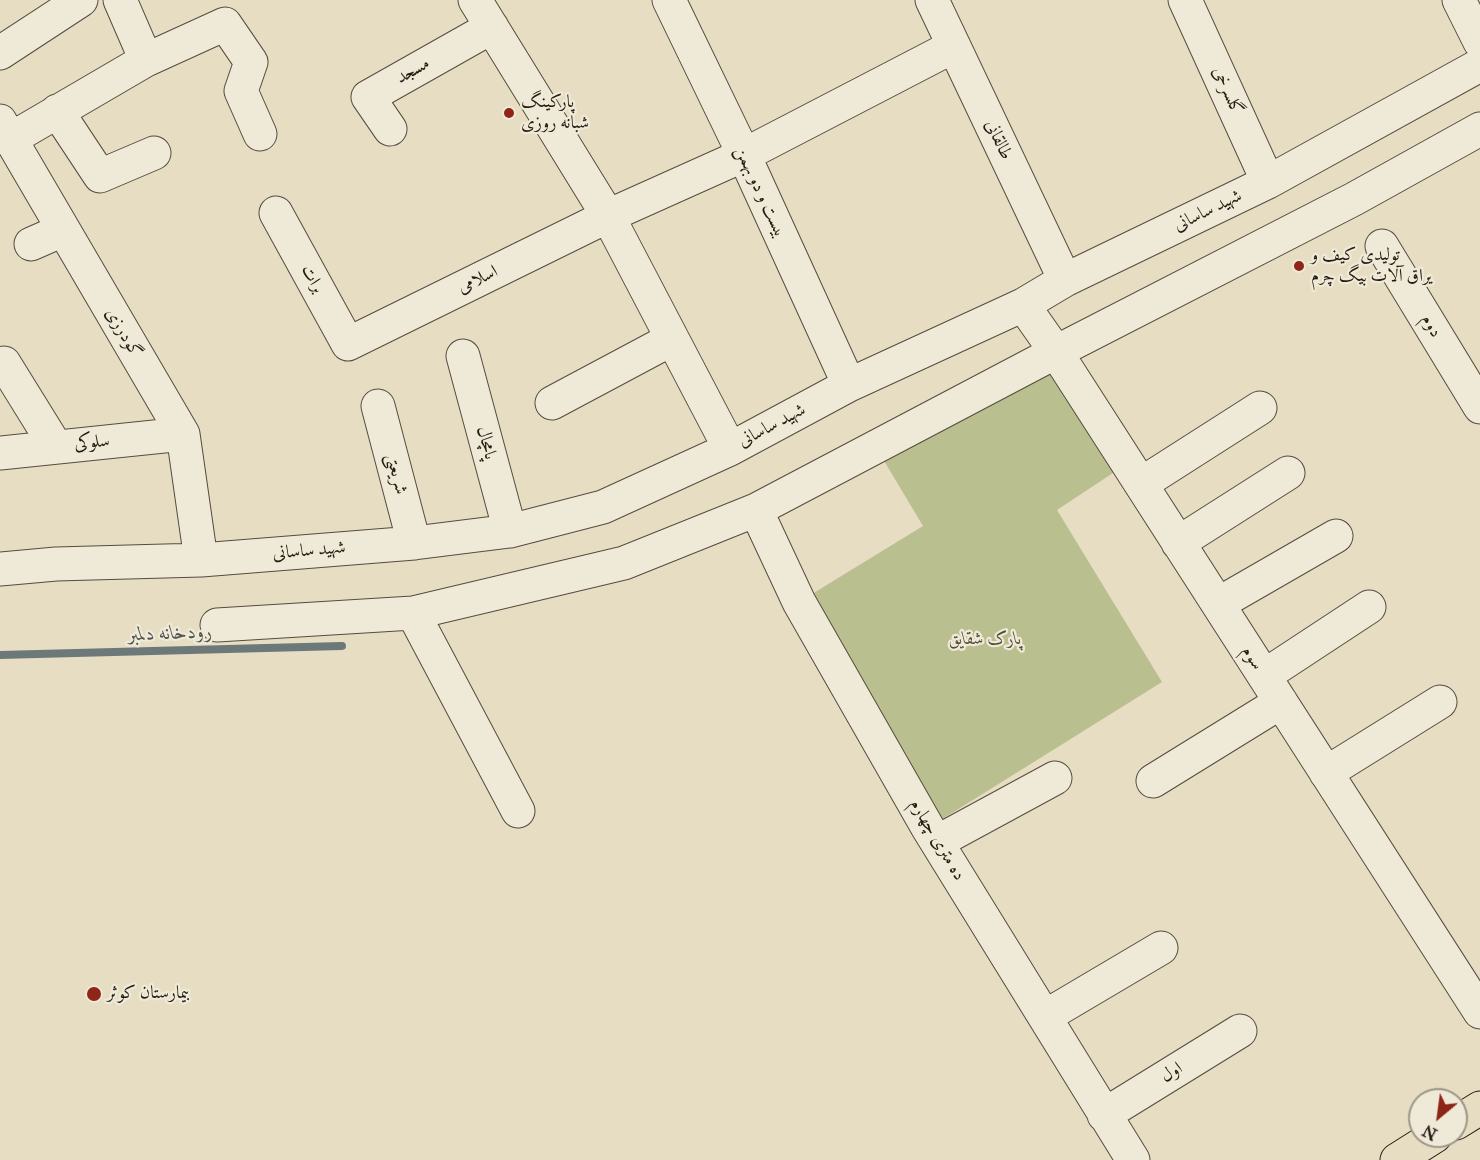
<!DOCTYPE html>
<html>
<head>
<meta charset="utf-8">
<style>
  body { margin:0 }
  #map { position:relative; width:1480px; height:1160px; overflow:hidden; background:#e6ddc3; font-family:"IM FELL Great Primer",serif }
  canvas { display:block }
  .north { position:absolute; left:1408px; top:1088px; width:60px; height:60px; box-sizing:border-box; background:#efe9d8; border:2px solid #9e9788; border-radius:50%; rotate:209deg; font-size:16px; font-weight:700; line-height:24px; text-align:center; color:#251b11 }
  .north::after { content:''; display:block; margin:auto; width:21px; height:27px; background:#8f2418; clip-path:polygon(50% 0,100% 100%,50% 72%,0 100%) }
</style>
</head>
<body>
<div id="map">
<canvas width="1480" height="1160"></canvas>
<div class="north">N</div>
</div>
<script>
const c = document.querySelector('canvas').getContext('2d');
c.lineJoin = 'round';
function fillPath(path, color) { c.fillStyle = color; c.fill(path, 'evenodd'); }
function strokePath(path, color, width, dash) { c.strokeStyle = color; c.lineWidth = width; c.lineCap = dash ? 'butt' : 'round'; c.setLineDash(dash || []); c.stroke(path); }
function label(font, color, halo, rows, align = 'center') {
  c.font = font + ' "IM FELL Great Primer",Amiri,serif'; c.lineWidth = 4.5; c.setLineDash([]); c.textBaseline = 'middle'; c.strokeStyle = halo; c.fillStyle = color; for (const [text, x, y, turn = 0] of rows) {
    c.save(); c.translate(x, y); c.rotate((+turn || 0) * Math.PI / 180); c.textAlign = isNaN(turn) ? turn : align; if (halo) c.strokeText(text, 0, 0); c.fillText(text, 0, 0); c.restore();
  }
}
fillPath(new Path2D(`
  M1049 354 1119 469 1057 510 1162 682 928 828 799 602 923 526 874 444Z`), '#babf90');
strokePath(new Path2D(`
  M0 655 342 646`), '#6d7979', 8);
const minor = new Path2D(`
  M475 0 608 216 730 449
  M669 0 744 155 849 385
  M932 0 1065 280
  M1185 0 1268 182
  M1459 0 1480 42
  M0 53 81 0
  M146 60 225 24 251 62 241 91 260 134
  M57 111 100 176 154 153
  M0 121 183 434 201 560
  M390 129 368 97 492 27
  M9 140 146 60 120 0
  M276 213 348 344 608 216 744 155 954 46
  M31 244 63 230
  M1382 246 1480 407
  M1023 305 1056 352 1480 1012
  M463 356 510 531
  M4 363 56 447
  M552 403 672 339
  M378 406 414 543
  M0 453 183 434
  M1141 484 1260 408
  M756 510 799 602 928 828 1133 1160
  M1178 543 1288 473
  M0 569 56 564 201 560 414 543 510 531 603 507 730 449 849 385 1023 305 1065 280 1268 182 1480 65
  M1218 604 1336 536
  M413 613 518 811
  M217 625 413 613 624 563 756 510 1056 352 1354 199 1480 129
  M1264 676 1369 607
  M1326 773 1440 702
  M1153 781 1281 702
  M937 842 1055 778
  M1046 1016 1161 948
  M1104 1115 1240 1031`);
const major = new Path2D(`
  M1456 1123 1480 1108
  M1397 1160 1435 1136`);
strokePath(minor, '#554c3e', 35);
strokePath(major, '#251b11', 35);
strokePath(minor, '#efe9d8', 33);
strokePath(major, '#e6ddc3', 33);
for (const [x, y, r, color] of [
  [509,113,6,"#8f2418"],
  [1299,266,6,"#8f2418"],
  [94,994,8,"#8f2418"]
]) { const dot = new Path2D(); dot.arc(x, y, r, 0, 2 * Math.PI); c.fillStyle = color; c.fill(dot); strokePath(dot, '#efe9d8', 2); }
label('18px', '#251b11', '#efe9d8', [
  ["مسجد",413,71,-30],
  ["گلسرخی",1227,91,66],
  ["طالقانی",998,140,65],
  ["بیست و دو بهمن",760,192,65],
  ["شهید ساسانی",1208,211,-26],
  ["برات",312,279,61],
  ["اسلامی",478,280,-26],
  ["دوم",1431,326,59],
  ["گودرزی",123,333,59],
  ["شهید ساسانی",772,426,-28],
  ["سلوکی",92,443,-6],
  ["پامچال",486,443,75],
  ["شریعتی",396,474,75],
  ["شهید ساسانی",309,551,-5],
  ["سوم",1252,658,57],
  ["ده متری چهارم",937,840,59],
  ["اول",1172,1073,-32]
]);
label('18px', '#251b11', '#efe9d8', [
  ["پارکینگ",521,103],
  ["شبانه روزی",521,124],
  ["تولیدی کیف و",1311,256],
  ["یراق آلات بیگ چرم",1311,277],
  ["بیمارستان کوثر",107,994]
], 'left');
label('italic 18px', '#524c37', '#efe9d8', [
  ["پارک شقایق",985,640]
]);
label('italic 20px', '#4f524e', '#efe9d8', [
  ["رودخانه دلمبر",170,634,-2]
]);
</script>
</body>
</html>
